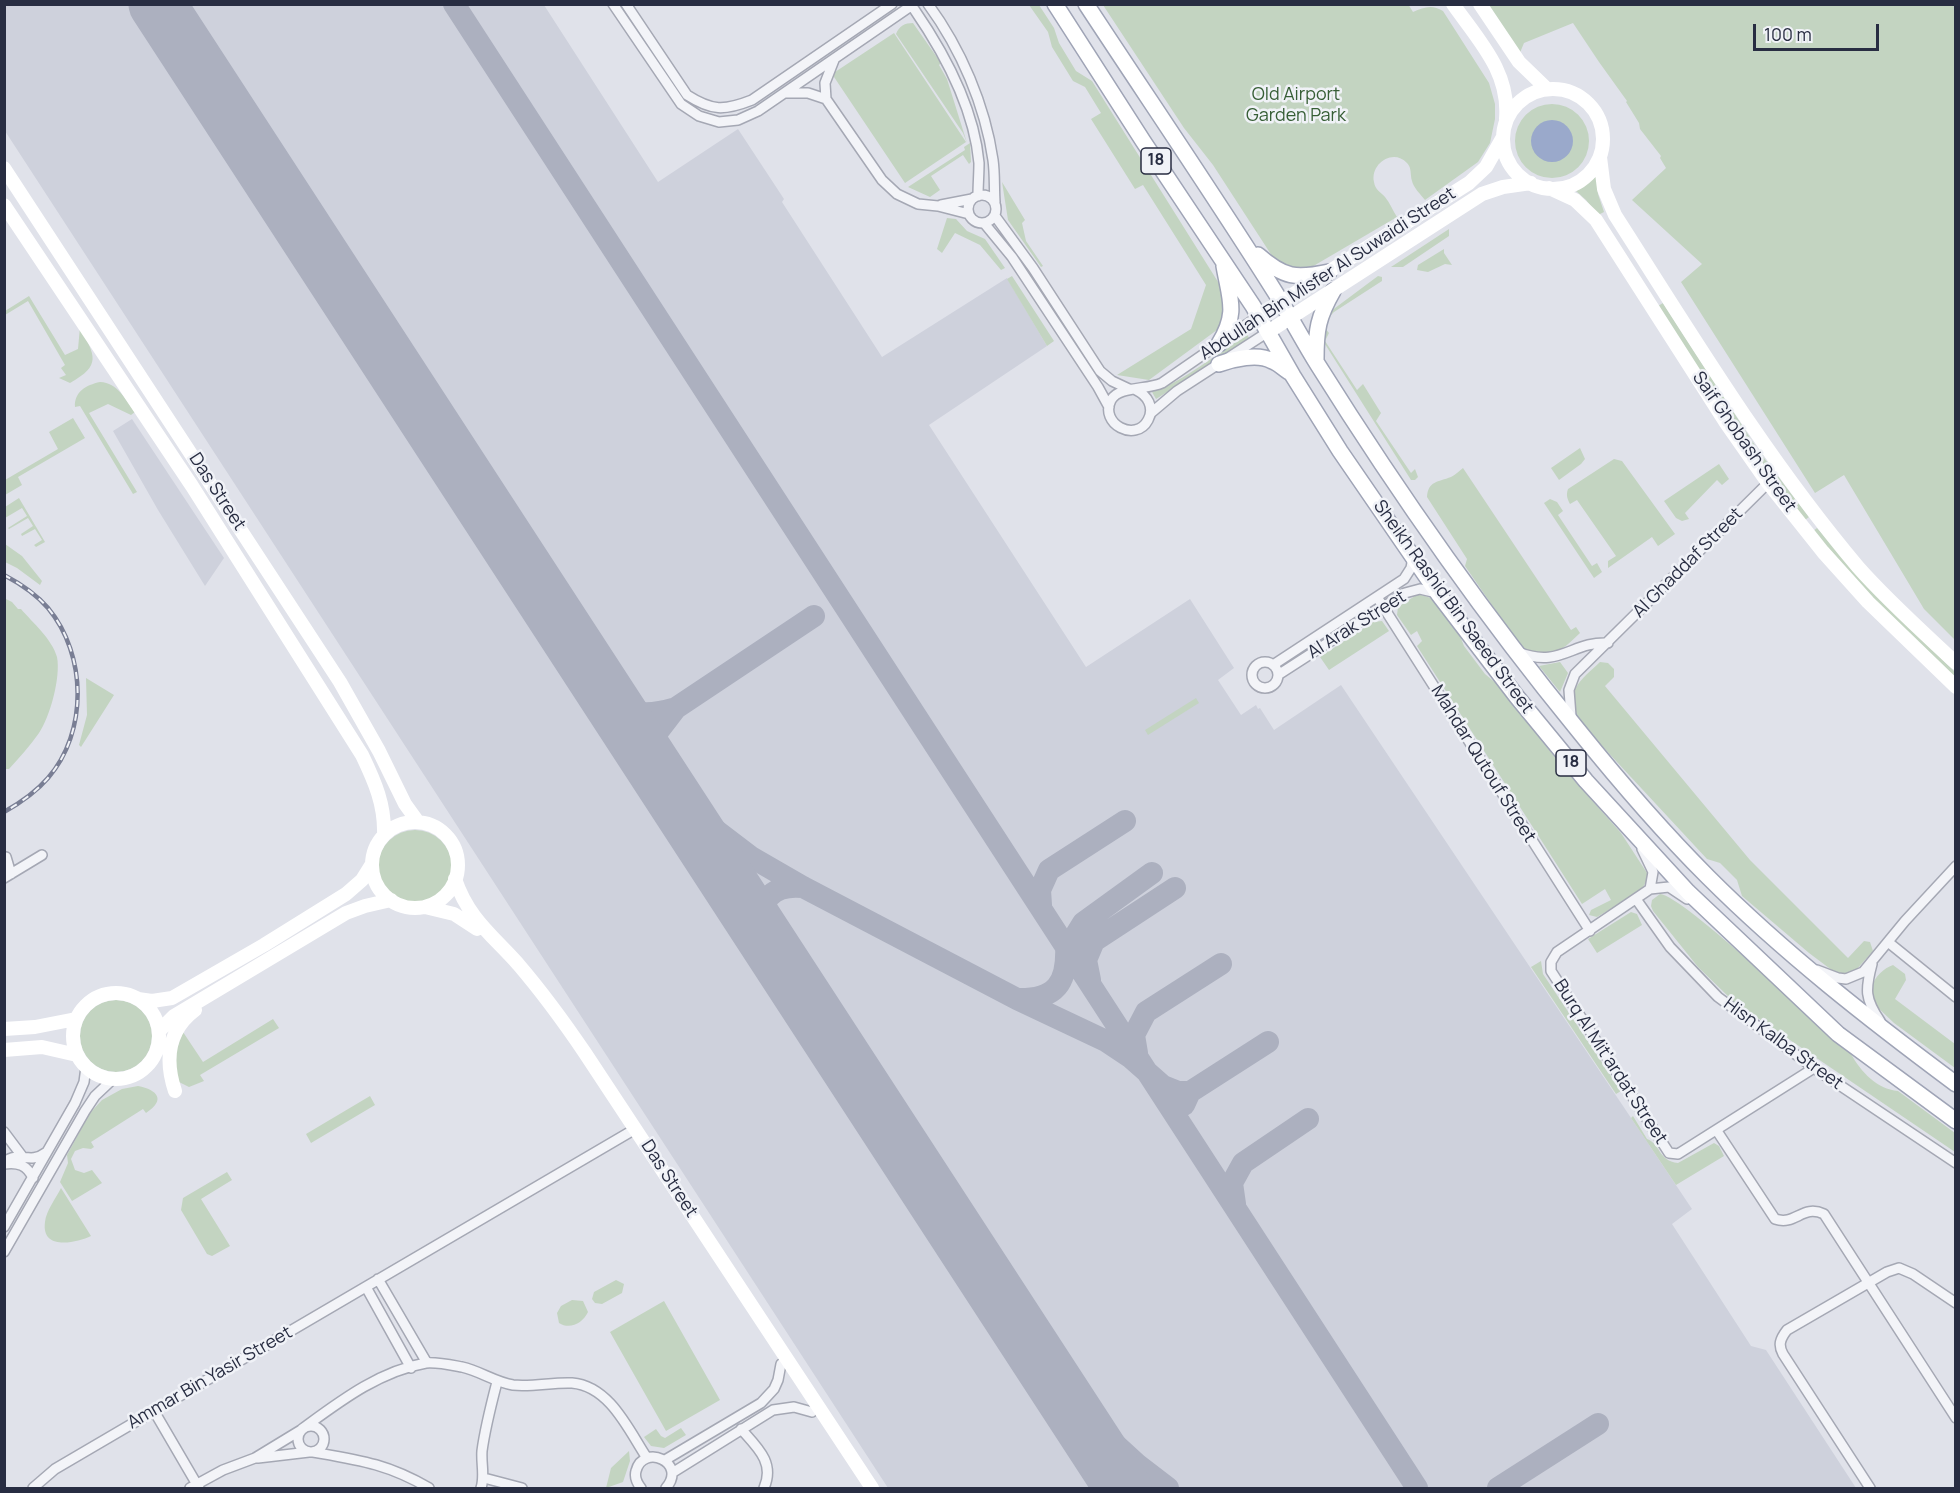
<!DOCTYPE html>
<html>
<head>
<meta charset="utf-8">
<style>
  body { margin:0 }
  #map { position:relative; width:1960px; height:1493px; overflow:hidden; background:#e0e2ea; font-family:Manrope,sans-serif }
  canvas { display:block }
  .frame { position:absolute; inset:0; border:6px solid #282d42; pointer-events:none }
  .scale { position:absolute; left:1753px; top:24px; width:126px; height:27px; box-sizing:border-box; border:3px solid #282d42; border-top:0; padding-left:8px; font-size:18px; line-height:21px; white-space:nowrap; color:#282d42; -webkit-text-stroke:4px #f0f2f7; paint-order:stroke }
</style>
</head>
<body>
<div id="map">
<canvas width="1960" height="1493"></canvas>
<div class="frame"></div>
<div class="scale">100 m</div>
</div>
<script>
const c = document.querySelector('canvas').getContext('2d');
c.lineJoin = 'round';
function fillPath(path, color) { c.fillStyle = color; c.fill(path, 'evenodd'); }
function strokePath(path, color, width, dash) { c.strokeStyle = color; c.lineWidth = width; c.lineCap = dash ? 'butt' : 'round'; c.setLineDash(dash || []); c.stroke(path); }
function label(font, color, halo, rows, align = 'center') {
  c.font = font + ' Manrope,sans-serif'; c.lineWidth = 5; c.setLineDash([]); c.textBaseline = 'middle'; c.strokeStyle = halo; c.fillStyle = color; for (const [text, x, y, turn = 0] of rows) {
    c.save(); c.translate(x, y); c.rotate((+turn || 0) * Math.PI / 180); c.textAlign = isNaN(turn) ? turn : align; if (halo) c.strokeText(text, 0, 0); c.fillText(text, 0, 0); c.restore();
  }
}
fillPath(new Path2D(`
  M5 5H544L658 182 738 129 784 199 782 202 882 357 1007 278 1047 346 929 425 1086 667 1190 599 1234 668 1218 680 1241 715 1256 705 1258 709 1260 708 1274 730 1341 685 1692 1209 1672 1224 1751 1346 1766 1350 1856 1488H888L5 131Z
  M132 419 224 558 205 586 158 510 113 431Z`), '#ced1dc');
fillPath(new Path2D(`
  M1408 4 1413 12C1424 7 1432 4 1443 11L1489 83 1495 104V119L1490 143 1478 162 1425 200C1421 195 1413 187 1412 181 1410 175 1412 168 1407 163 1393 148 1370 164 1374 182 1375 190 1381 192 1385 197 1390 203 1393 211 1397 217L1310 268C1295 271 1286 267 1274 259L1213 165 1184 128 1103 5Z
  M1029 5H1039L1054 28 1059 43 1076 71 1092 81 1225 293 1228 303 1221 327 1149 380 1117 375 1191 329 1206 285 1143 185 1135 189 1091 119 1101 113 1085 87 1073 81 1052 47 1048 32Z
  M1488 5H1955V640L1924 609 1844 475 1815 493 1681 282 1702 264 1632 200 1666 168 1660 158 1661 156 1640 129 1639 123 1626 102 1627 101 1599 62 1573 23 1524 43 1519 55Z
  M913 23 941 63 939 65 947 79 967 143 963 133 896 34C899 26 905 23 913 23Z
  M894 33 966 142 905 183 832 74Z
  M1515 141a37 37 0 1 1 74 0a37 37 0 1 1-74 0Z
  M970 143 971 162 969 164 963 155 931 176 940 190 930 197 908 187 965 150 964 147Z
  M1597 176 1598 194 1604 212 1598 215 1586 200 1576 191Z
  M1002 182 1025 220 1022 223 1026 241 1043 266 1041 267 1008 220Z
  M947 218 956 219 967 231 985 239 1005 268 1001 270 980 245 955 233 942 253 937 249Z
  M1449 229V236L1403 267H1391Z
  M1444 249V253L1452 265 1445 264 1428 272 1417 270 1418 265Z
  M1012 276 1054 341 1047 346 1007 279Z
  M1378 276 1382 277V281L1334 312 1329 317 1325 328 1329 333 1325 341 1357 390 1363 384 1381 413 1376 421 1411 473 1415 469 1418 477 1415 480H1411L1323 341 1327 314Z
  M29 296 65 355 78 349 80 327C95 356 102 365 70 383L59 378 66 375 61 368 65 365 28 301 5 315V311Z
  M1663 303 1758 450 1809 517 1805 520C1751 452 1705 379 1658 306Z
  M1247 334 1250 340 1156 399 1152 392C1183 382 1219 352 1247 334Z
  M100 382C118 383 125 399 135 412L131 415 108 404 89 413 137 492 133 494 80 406 75 407C74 392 86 385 100 382Z
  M73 418 85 438 18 477 22 485 5 495V480L58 449 49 432Z
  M1580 448 1585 459 1581 464 1559 480 1551 468Z
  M1614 459 1622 461 1675 534 1658 546 1652 537 1608 568V561L1616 556 1577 500 1570 504C1567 498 1566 495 1568 489Z
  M1719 464 1729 479 1722 485 1717 480 1685 513 1689 519 1682 521 1676 518 1664 501Z
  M1463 468 1571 630 1576 627 1580 633C1560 652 1548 664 1520 646L1465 566 1467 559 1427 497C1428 481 1438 482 1451 477 1455 475 1459 471 1463 468Z
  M19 498 45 542 36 547 34 545 42 540 35 529 22 536 21 534 33 526 28 518 9 529 8 528 27 516 22 508 5 518V507Z
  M1550 499 1557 502 1563 511 1558 515 1592 566 1597 563 1602 572 1594 578 1544 503Z
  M1817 528 1888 607 1955 672 1954 678 1881 608 1813 531Z
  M5 544 22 556 42 581 40 585 17 568 5 562Z
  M1418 594 1431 598 1459 633 1464 646 1485 674 1497 684 1565 770 1621 833 1649 876 1641 891 1597 917 1589 915 1591 910 1611 900 1605 889 1582 904 1417 646 1422 641 1417 631 1411 635 1397 615 1398 607Z
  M4 598 12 602 18 609H21C33 623 52 639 57 657 61 677 50 717 39 733 30 746 19 758 9 769H5Z
  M1382 621 1389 631 1329 670 1320 657 1373 622Z
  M1560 662 1568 673 1560 692 1539 666Z
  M1600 662 1608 663 1614 669V677L1605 686 1750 860 1848 958 1864 941 1870 942 1873 951 1856 970 1848 975 1837 974 1809 953 1742 896 1737 880 1720 863 1707 859 1577 719C1565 690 1580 681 1600 662Z
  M86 678 114 695 81 747 79 745 87 715Z
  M1196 698 1199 703 1148 735 1145 730Z
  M378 867a37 37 0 1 1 74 0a37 37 0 1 1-74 0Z
  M1660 894C1684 896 1823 1029 1851 1054 1861 1072 1877 1089 1898 1091L1955 1133V1152L1734 1002 1698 967 1653 911 1651 906 1652 900Z
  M1631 912 1637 914 1642 925 1597 953 1588 939Z
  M1541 961 1543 974 1621 1091 1616 1094 1531 967Z
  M1893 965 1905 974 1906 980 1895 999 1955 1044V1068L1894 1023 1873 1003C1872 998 1871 991 1872 987 1874 977 1884 968 1893 965Z
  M80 1036a36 36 0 1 1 72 0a36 36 0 1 1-72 0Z
  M273 1019 279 1028 200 1075 204 1081 189 1087 177 1081 174 1056 183 1032 203 1062Z
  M138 1086C158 1090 166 1100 146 1113L143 1109 91 1142 94 1147 91 1149 83 1148 75 1151 71 1159 75 1170 84 1173 92 1170 102 1183 72 1201 60 1182 68 1163 67 1155 90 1113 102 1100 122 1089Z
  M370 1096 375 1105 311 1143 306 1134Z
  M1633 1116 1647 1139C1661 1144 1658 1161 1678 1163L1714 1143 1719 1146 1724 1156 1676 1185 1631 1118Z
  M227 1172 232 1180 201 1199 230 1246 212 1256 207 1254 181 1210 183 1198Z
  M61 1188 91 1236C76 1243 41 1251 45 1222 46 1211 56 1198 61 1188Z
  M616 1280 624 1284 622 1293 602 1304 595 1303 592 1299 594 1292Z
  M572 1300 583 1301 588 1312C583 1323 570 1330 559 1323L557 1313 561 1306Z
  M664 1301 720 1400 666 1431 610 1332Z
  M681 1428 686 1435 664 1448 651 1446 644 1437 656 1429 661 1436 665 1438Z
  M629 1451 630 1461 623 1482 606 1488 611 1468Z`), '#c3d4c1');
fillPath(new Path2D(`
  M1531 141a21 21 0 1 1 42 0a21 21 0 1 1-42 0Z`), '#9aa9cb');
strokePath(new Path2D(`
  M454 4C775 499 1099 992 1417 1488
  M814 616 676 708 656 734 653 744V754L660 778 709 825 751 857 803 887 1017 999 1106 1041 1130 1057 1163 1086 1178 1092H1190
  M603 690C627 715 642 718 676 708
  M1041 905 1040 890 1049 870 1125 821
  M760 932C761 901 769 884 803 887
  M1074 958 1073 949 1075 936 1083 923 1152 873
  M1090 980 1086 960 1094 941 1175 888
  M1017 999C1056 1000 1068 983 1066 945
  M1137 1053 1134 1035 1146 1012 1221 964
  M1184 1105 1190 1092 1268 1042
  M1235 1204 1232 1183 1243 1163 1308 1119
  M1036 1356 1091 1422 1138 1465 1168 1488
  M1498 1488 1598 1424`), '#acb0bf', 22);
strokePath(new Path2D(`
  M157 4 1123 1488`), '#acb0bf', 57);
const street = new Path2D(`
  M613 4 681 104 699 116 719 122 738 120 758 111 908 8
  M626 4 687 95C712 111 724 111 752 100L892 4
  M928 4C961 49 985 105 993 160 995 174 994 188 995 202
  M914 9C945 54 974 107 979 163 979 174 978 185 978 196
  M834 60 825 83 826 99 882 180 897 194 918 204 938 206 969 214
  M785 93H808L826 99
  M968 209a14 14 0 1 1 28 0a14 14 0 1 1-28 0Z
  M941 205 972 199
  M995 216 1033 268 1100 371 1112 381 1129 389
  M984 223 1012 257 1098 387 1109 407
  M1136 390C1147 395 1155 407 1148 420 1136 443 1099 424 1111 400 1119 386 1147 390 1162 383L1259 316
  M1151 413 1177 391 1268 332
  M1377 597 1590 931
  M1518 652C1560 669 1572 641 1608 643
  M1252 675a13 13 0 1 1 26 0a13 13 0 1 1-26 0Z
  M1273 665 1404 579 1411 568 1413 557
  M1278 675 1405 593 1420 589 1437 593
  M1571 716 1569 690 1575 674 1768 483
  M1642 849 1653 872 1650 889
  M6 857 11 874
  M4 878 42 855
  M1636 899 1670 947 1718 997 1814 1068 1956 1163
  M1687 899 1669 887 1650 889 1557 952 1551 962V971L1669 1153 1678 1154 1814 1068
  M1888 942 1956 997
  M1872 964C1865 990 1865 999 1880 1021
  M1817 970 1838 978 1846 979 1863 972 1905 921 1956 866
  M1717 1131 1775 1219C1796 1226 1802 1204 1824 1214L1956 1418
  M4 1132 22 1156
  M4 1162C20 1150 29 1165 45 1153
  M4 1164C18 1162 27 1165 33 1178
  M4 1227 75 1103 84 1082 86 1067
  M4 1252 85 1111 95 1096 113 1079
  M378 1279 427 1363
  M366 1287 411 1368
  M154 1411 199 1488
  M298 1439a13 13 0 1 1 26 0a13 13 0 1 1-26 0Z
  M302 1429C339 1402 379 1371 426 1363 437 1362 451 1365 462 1367 480 1371 495 1382 513 1385 533 1387 553 1382 572 1383 610 1386 629 1431 647 1458
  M741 1429C758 1448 775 1463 764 1488
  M313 1452C359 1460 388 1464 429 1488
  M258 1458 309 1452
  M665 1460 761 1403 774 1389 778 1380 781 1364
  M672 1473 773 1410 794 1407 812 1412
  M484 1478 522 1488
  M33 1488 55 1469 630 1132
  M190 1488 223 1470 255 1458 301 1430
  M481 1488C485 1476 481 1464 482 1451 485 1428 491 1405 497 1382
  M641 1488C637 1483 634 1478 636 1471 643 1443 688 1462 666 1488
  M1870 1488 1783 1354C1778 1345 1780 1339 1787 1330L1887 1272 1899 1268 1913 1274 1956 1303`);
const primary = new Path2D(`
  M1055 4 1143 141 1253 306 1293 376 1340 451 1439 595 1517 697 1586 781 1688 892 1838 1034 1956 1121
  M1086 4C1149 100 1214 195 1275 292 1290 316 1303 341 1318 365 1397 491 1483 614 1578 730 1619 781 1662 831 1708 877 1784 953 1870 1020 1956 1084
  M1258 255C1284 278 1296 279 1329 272
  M1219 344C1238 313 1230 300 1224 266
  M1316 359C1316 330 1318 317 1333 291
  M1219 364C1233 359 1258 353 1272 361 1278 363 1283 368 1289 372`);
strokePath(street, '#a5a8b4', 12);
strokePath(primary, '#9fa4b6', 18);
strokePath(street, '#f3f4f8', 9);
strokePath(new Path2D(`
  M1453 4C1479 41 1510 72 1506 119
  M1480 4 1519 62 1547 89
  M1503 139a50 50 0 1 1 100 0a50 50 0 1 1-100 0Z
  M1600 157 1604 189 1615 215C1692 335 1766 458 1858 567 1888 601 1923 632 1956 663
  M4 168 340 682 379 751 405 804 418 822
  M1549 188 1575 200 1596 220 1726 423 1768 483 1823 552 1868 602 1956 687
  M4 205 192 486 362 755C375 782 385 805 384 835
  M1259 316 1469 183 1486 167 1503 137
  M1268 332 1482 194 1503 187 1531 183
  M372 865a43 43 0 1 1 86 0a43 43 0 1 1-86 0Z
  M455 879C468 918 492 935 518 964 542 992 564 1022 585 1053L872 1488
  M425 907 454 914 477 929
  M73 1036a43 43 0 1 1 86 0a43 43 0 1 1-86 0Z
  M138 999 152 1001 172 998 264 945 346 894 362 880 372 864
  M4 1029 35 1027 76 1019
  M159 1031 174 1016 346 913 365 906 391 900
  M4 1050 42 1047 77 1055
  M175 1091C165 1061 167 1031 195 1010`), '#fff', 14);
strokePath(primary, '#fff', 15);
const rail = new Path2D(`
  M4 575C21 584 36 594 48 608 87 655 88 732 48 778 36 792 20 803 4 812`);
strokePath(rail, '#797e94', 4.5);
strokePath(rail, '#f0f2f7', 2, [7]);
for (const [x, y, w] of [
  [1156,161,30],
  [1571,763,30]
]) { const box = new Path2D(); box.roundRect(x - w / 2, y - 13, w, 26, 4.5); c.fillStyle = '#f0f2f7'; c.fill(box); strokePath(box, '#282d42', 1.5); }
label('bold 16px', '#282d42', null, [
  ["18",1156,161],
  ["18",1571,763]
]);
label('18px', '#365e35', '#f0f2f7', [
  ["Old Airport",1296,95],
  ["Garden Park",1296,116]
]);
label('18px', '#282d42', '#f0f2f7', [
  ["Abdullah Bin Misfer Al Suwaidi Street",1328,274,-33],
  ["Saif Ghobash Street",1744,442,55],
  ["Das Street",217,492,57],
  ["Al Ghaddaf Street",1688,563,-45],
  ["Sheikh Rashid Bin Saeed Street",1453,607,54],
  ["Al Arak Street",1357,625,-32],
  ["Mahdar Qutouf Street",1483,764,58],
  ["Hisn Kalba Street",1783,1044,36],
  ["Burq Al Mit'ardat Street",1610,1062,57],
  ["Das Street",669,1179,57],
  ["Ammar Bin Yasir Street",210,1378,-30]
]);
</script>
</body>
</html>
